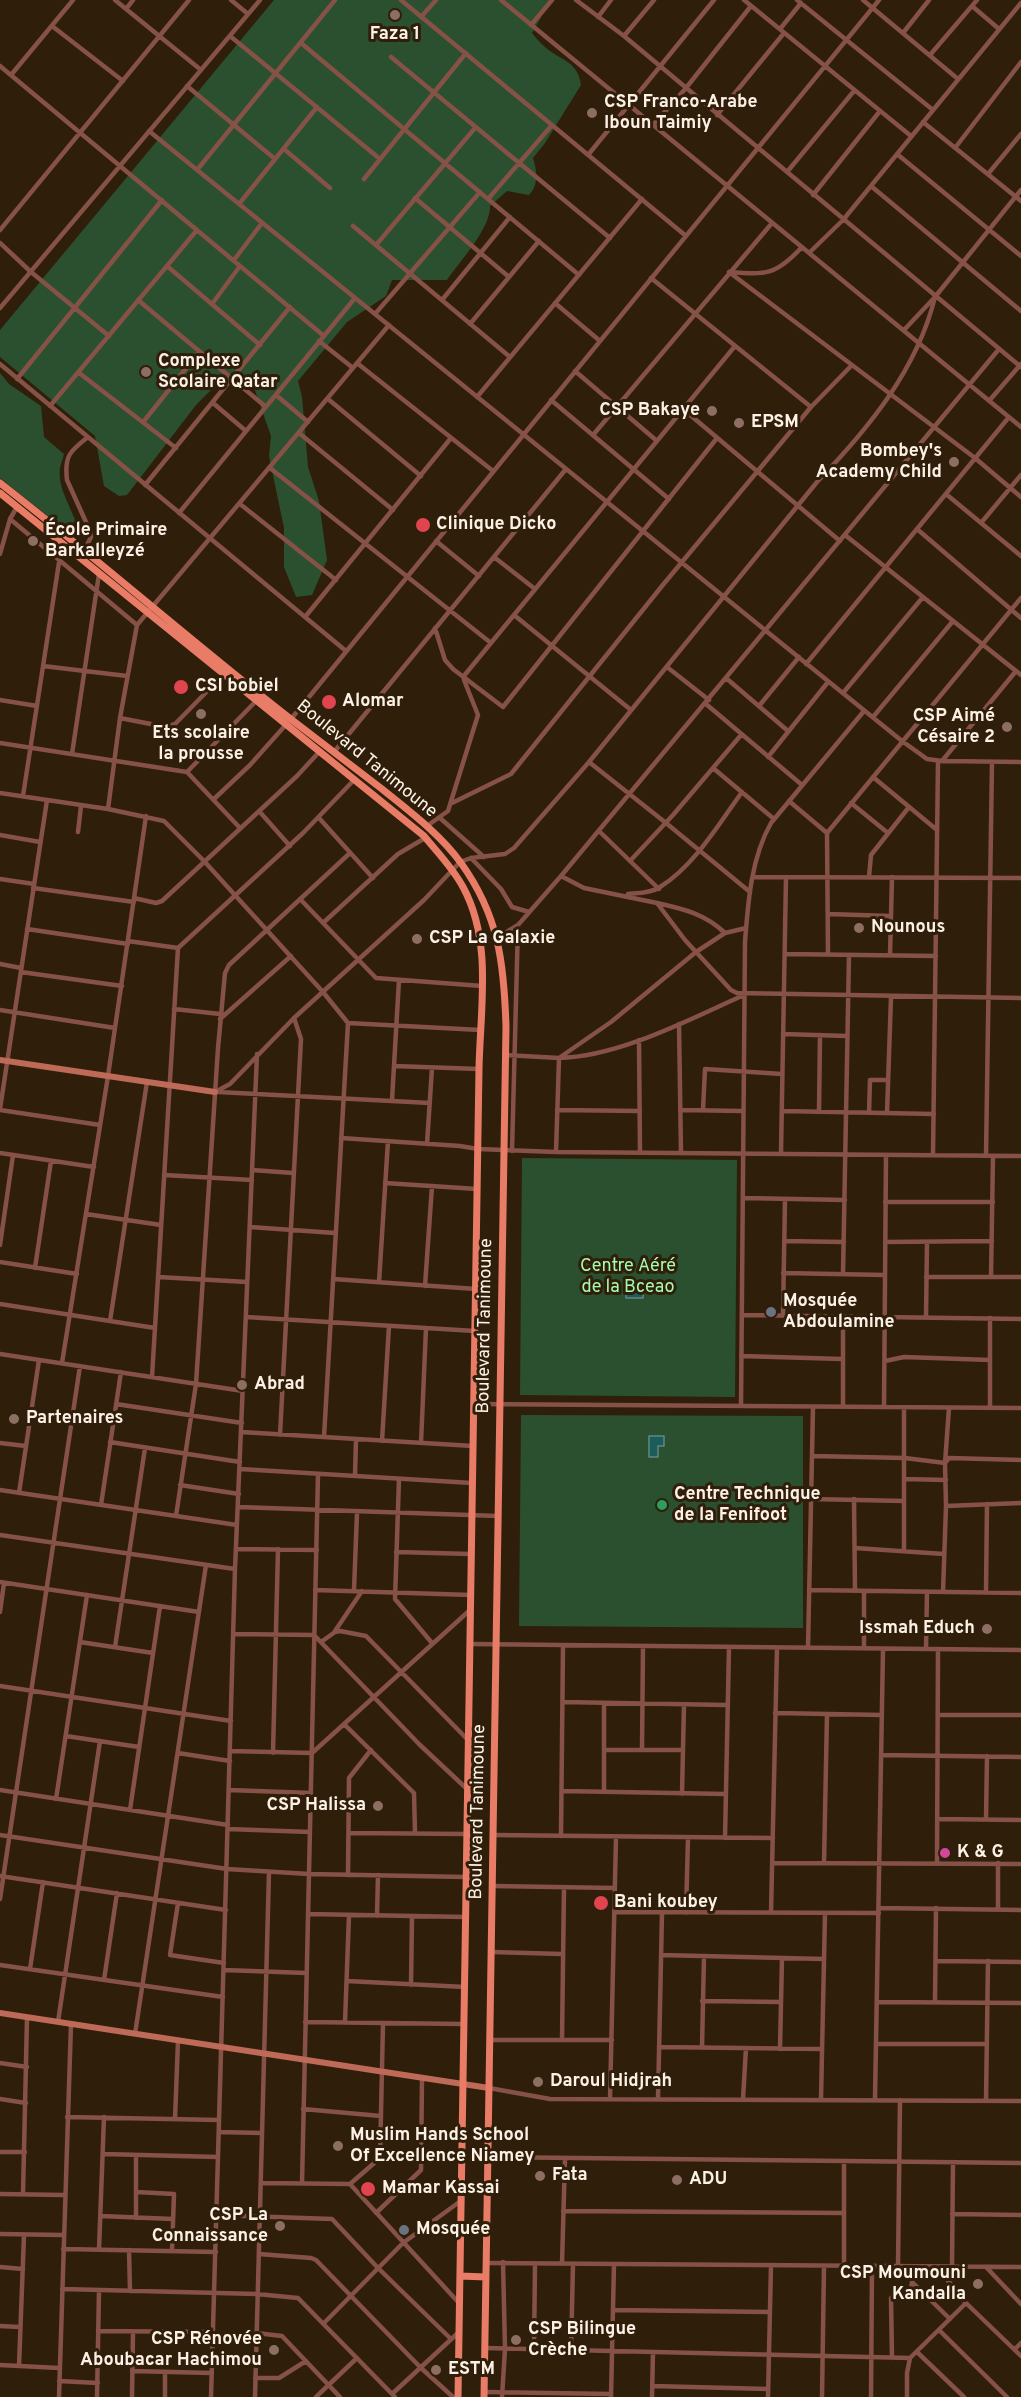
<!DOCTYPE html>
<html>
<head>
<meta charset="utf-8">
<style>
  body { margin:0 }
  canvas { display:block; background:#2f1e0a }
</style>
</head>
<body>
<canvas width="1021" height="2397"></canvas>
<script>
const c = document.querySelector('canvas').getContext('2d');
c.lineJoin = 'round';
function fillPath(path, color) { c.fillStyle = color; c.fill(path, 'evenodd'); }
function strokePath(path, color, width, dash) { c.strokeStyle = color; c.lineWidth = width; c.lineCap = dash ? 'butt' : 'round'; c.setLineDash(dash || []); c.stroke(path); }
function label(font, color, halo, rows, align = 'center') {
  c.font = font + ' Overpass,sans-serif'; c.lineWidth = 6; c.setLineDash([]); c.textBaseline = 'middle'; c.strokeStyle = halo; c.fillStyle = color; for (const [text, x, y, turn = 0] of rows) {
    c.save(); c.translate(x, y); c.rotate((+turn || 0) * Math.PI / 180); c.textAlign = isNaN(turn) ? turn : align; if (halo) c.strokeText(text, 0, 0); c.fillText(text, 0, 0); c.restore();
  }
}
fillPath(new Path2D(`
  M274 0H551L532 33C536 38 540 43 545 47 561 61 578 61 581 85L545 143 533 158C537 171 539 185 529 195L507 191 490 206C491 228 460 261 447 280H392L386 296 347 322 298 381 302 397 308 467 319 501 327 560 312 595 296 597 284 567V528L269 456 271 436 251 379H222L196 405 127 495 119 496 104 486 95 436 0 357V330Z
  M0 373 9 384 41 406 44 437 64 454C63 458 61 463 60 468 57 490 74 510 78 530L73 536 0 478Z
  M522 1158 737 1160 735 1397 520 1395Z
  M521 1415 803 1416V1628L519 1626Z`), '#2a502f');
const water = new Path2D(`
  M626 1289H643V1298H626Z
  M649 1436H664V1446H658V1457H649Z`);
fillPath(water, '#1c5b5b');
strokePath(water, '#608884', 1.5);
strokePath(new Path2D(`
  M115 0 201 70
  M231 0 248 14
  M401 0 686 236
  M501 0 1021 427
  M576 0 624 36 1021 367
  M744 0 911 136
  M797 0 933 110
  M863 0 958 79
  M972 6 999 29
  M126 9 133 0
  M421 17 436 0
  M598 17 611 0
  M531 25 552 0
  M52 26 123 81
  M780 29 801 3
  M903 33 929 0
  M230 36 380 159
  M624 36 654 0
  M301 43 579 275
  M930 55 977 0
  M391 57 610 238
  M0 66 324 336
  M11 75 73 0
  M187 86 275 159
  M717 115 784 33
  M923 122 1021 201
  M653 125 686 88 751 6
  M149 131 902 741 927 759 942 761 1021 762
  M955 148 1021 62
  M284 149 330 188
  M897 154 1021 256
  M588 155 714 0
  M197 170 335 0
  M787 172 854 91
  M988 174 1021 134
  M364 179 466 53
  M871 186 1021 311
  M813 195 880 111
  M415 198 509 277
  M488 199 552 125
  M239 204 317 107
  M353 226 510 357
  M0 230 189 0
  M0 243 31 272 109 336
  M376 245 475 128
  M809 253 843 220 1021 3
  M234 260 262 223
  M167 266 260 345
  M729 272 975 458 1021 497
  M729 272C767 275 776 275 802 247
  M651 278 811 407
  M138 300 266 407
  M442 300 510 217
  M555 303 600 341
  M212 304 240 266
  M0 308 260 0
  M375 314 480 192
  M470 324 539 241
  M904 330 935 297 1021 190
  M319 341 353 368
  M357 363 493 471
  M0 364 346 651
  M575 371 657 441
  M78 372 176 448
  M17 379 162 200
  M276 395 308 422
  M477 397 642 199
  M328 399 421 476
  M551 400 669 499
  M989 401 1021 364
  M213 403 246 431
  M50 406 197 230
  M683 409 840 541
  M144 421 199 352
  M299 433 393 510
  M593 435 772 223
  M270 468 491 643
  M145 485 290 307
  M946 494 1021 556
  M240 504 336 580
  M179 513 355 298
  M10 519 137 625
  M981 523 1021 475
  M917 529 1021 618
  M845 535 1021 675
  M436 541 479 576
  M84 551 91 537 90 531 67 480C64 456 70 451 88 437
  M0 554 10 519 17 507
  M494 557 535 589
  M514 615 631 710
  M305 617 451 438
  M435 628 445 660 453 669 503 707 717 438
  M806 664 1009 417
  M43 666 127 676
  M667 667 709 700
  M463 677 735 346
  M726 678 788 731
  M843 693 923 597
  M0 700 37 706
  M706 704 802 785
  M759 706 799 657
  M873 717 953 621
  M120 718 166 727 175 724 224 674
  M0 743 187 772 257 700
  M334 752 566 469
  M72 754 99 574
  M768 757 828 682
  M942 761 1016 671
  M589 762 666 823 750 892
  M713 768 774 819
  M187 772 240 828
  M873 777 937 830
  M0 793 108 809 164 821 204 861 323 992 348 1023 324 1437
  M23 796 62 543
  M214 799 250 765 291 719 879 0
  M789 801 827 833
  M452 803 511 774 662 586 811 407 852 365
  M851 803 888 833
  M108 809 120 718 137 625 389 325
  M259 811 290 846
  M319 818 373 878
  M440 818 484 857
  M427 826 448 811 478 715 464 680
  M599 831 659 889
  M78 832 81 806
  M0 835 40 842
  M471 858 501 889 512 907 529 912
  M630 861 673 815 741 735
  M561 876 584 888 657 903 685 940 731 990 737 993 1021 998
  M753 877 1021 878
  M869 877 871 855 909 807
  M0 879 34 884
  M33 888 134 902
  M628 894C638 893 652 893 660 887 694 866 719 824 742 792
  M134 898 156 903 162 901 297 776 320 751
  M300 899 376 978 482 986
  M657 903C684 909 705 914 725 933
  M828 914 891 916
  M323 923 398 854 425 838
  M27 929 128 944
  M497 938 518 925 561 876 999 349
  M128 941 178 948
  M785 954 936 956
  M828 954 827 833 1021 598
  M890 955 892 877
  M0 964 21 968
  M21 972 122 986
  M174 1009 220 1014
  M0 1010 115 1028
  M220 1019 291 956
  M348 1023 480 1030
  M679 1024 681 1153
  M783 1034 847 1036
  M639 1040 640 1153
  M505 1055 559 1058 611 1022 696 952 725 933 746 928
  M394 1066 479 1069
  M215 1092 230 1084 294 1018 424 900 460 862 471 858 505 854 514 848 589 762 817 482C868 429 917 370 935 297
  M218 1092 430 1103
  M392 1100 399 980
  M0 1109 47 800
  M0 1110 100 1125
  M557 1110 640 1111
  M680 1110 743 1111
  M703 1110 705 1069 782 1074
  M782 1111 934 1114
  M819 1112 820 1035
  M869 1113 870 1080H888
  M887 1113 891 997
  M341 1138 460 1146 478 1149 556 1152 1021 1156
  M427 1144 432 1068
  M512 1151 518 925
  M556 1152 559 1058C619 1057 690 1019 744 995
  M0 1153 94 1167
  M781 1153 786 877
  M933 1155 938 761
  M986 1156 992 762
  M252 1170 293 1173
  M164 1175 252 1180
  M385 1183 477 1189
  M743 1198 845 1200
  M885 1202H993
  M86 1214 161 1225
  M250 1227 335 1233
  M784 1241 844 1242
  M885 1242 992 1241
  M0 1245 13 1155
  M0 1262 77 1274
  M35 1268 51 1161
  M783 1273 885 1275
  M843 1274 849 955
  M158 1277 247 1282
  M926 1277H1021
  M991 1277 993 1156
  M333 1279 476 1289
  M379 1282 388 1141
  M425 1286 432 1186
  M0 1304 155 1328
  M742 1315 1021 1319
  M783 1315 785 1199
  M246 1317 475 1331
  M926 1317 927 1242
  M110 1321 147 1082
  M0 1354 243 1391
  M741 1356 842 1359
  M885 1361 904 1357 990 1360
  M62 1363 108 1076 146 816
  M152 1377 178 948 303 833 354 780
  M116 1404 242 1423
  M473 1404 1021 1408
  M741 1406 745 942C748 903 751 858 771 823L864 711
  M843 1407V1317
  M884 1407 886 1155
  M990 1408V1318
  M241 1432 473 1446
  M280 1435 301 1039 294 1018
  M382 1441 389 1326
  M110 1442 240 1462
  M0 1443 26 1446
  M421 1443 426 1328
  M812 1456 905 1458 945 1463 949 1458 1021 1460
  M240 1469 472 1483
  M355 1476 356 1439
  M399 1479 395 1599 432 1643
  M904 1479 946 1480
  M180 1485 239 1494
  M0 1490 237 1525
  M19 1493 39 1360
  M811 1499 904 1501
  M854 1499 855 1591
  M101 1505 121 1372
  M946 1506 1021 1503
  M238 1507 498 1516
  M176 1516 196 1384 218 1048 225 973 229 965 350 853
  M0 1535 235 1569
  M855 1548 944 1554
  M236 1549 317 1550
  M904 1550V1407
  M396 1552 471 1554
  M0 1582 199 1612
  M315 1590 471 1595
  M354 1590 357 1513
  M809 1590 1021 1593
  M864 1591V1648
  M943 1592 946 1506 945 1463 949 1408
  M986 1592 987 1504
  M0 1612 4 1583
  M335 1631 362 1591
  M234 1634 314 1635 420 1745 467 1789
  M80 1642 153 1653
  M321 1642 335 1632 340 1631 366 1636 469 1741
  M470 1644 1021 1650
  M115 1647 145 1448
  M808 1648 813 1407
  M926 1649 927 1592
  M0 1686 231 1721
  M563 1702 726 1705
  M775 1713 882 1715
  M938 1715H1021
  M345 1725 414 1793 415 1833
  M66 1736 139 1747
  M604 1750H683
  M642 1750 643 1646
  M230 1751 312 1753 470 1610
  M178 1753 230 1761
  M273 1753 278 1549
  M881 1755 1021 1757
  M0 1790 228 1825
  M229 1790 311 1793
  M562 1791 726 1794
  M604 1792V1703
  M682 1794 684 1704
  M56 1799 87 1595
  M130 1810 160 1606
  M937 1819 1021 1820
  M986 1819 987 1756
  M228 1829 310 1832
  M349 1833 467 1834
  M0 1835 227 1869 309 1874 466 1877
  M493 1835 773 1838
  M561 1836 563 1646
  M725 1838 729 1647
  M772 1863 1021 1864
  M824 1863 827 1714
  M937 1863 938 1649
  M348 1875 349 1778 371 1750
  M0 1876 226 1910
  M493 1886 615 1888
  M0 1899 80 1366
  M178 1903 170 1955 224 1963
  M879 1908 1021 1910
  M998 1909V1863
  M615 1912 879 1913
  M686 1913 688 1838
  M771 1913 777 1648
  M308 1914 466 1917
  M377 1916 378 1875
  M492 1952 562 1954
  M661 1955 824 1959
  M936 1961 1021 1962
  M0 1965 223 1997
  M30 1969 43 1882
  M224 1970 306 1973
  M104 1980 117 1893
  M347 1981 465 1987
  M411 1985 412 1916
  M702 2001 781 2002
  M935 2001 936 1908
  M877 2002 1021 2003
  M58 2022 100 1741
  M305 2022 464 2024
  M345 2022 349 1915
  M135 2034 206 1565
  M490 2040H612
  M562 2040 564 1887
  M877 2044H986
  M659 2047 822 2049
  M702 2048 704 1956
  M780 2049 782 1958
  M0 2063 27 2067
  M489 2088 550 2099 1021 2101
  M0 2099 26 2103
  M610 2099 616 1837
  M658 2099 662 1913
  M743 2099 746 2048
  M821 2099 825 1914
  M875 2099 883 1649
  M986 2101 988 1961
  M303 2109 381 2116
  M67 2117 219 2120
  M175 2119 178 2041
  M219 2132 262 2133
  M0 2152H25
  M104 2154 218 2157
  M488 2157 1021 2163
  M844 2161V2266
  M261 2183 350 2184 380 2158 383 2023
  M302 2183 318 1474
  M350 2184 459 2303
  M136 2192 174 2194 172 2251
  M0 2194 64 2195
  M23 2194 27 2018
  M563 2211 844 2213
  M376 2213 421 2170 422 2078
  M952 2214 1021 2215
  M217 2215 332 2219 378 2268 451 2339
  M101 2216 173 2219
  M136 2218V2155
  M0 2234 63 2235
  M63 2249 216 2252
  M99 2249 104 2117
  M129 2250 130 2291
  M259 2254 311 2258 316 2260 421 2368 453 2397
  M487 2263 1021 2267
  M562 2264 565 2158
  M898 2266 900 2100
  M0 2267 23 2269
  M937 2267 966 2303 1021 2356
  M952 2267 953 2162
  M986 2267 1021 2304
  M913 2283 950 2319
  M62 2289 257 2294 298 2298 395 2397
  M613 2310 770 2312
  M324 2323 403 2243 462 2200
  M0 2326 20 2327
  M939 2330 1007 2397
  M98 2331 213 2332
  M256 2333 282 2336 340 2397
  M485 2348 910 2358
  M534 2349 535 2264
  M1015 2349 1021 2343
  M571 2350 573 2264
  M917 2352 964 2397
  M892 2358 891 2298 894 2295 910 2293 915 2267
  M0 2365 59 2368
  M19 2366 24 2235
  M132 2371 212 2373
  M165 2372V2397
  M255 2378H279L306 2361
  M59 2381 98 2383
  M653 2386 768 2389
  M485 2392 611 2394
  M392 2394 459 2332
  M59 2397 71 2024
  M97 2397 99 2290
  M132 2397 133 2332
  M211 2397 235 1569 257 1054
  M255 2397 269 1872
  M316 2397 357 2358
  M502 2397 505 2349 503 2262
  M611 2397 614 2264
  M652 2397 653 2352
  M768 2397 771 2265
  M822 2397 824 2266
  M871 2397 872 2266
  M907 2397V2373L910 2358 966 2303`), '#865146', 4.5);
strokePath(new Path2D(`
  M0 1060 215 1092
  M0 2013 489 2088`), '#be6a58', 6);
strokePath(new Path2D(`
  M0 483C99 560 193 643 292 720 322 743 352 766 382 789 409 811 440 834 461 863 499 916 504 963 506 1026L484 2397
  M0 493 424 836C438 853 453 868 463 887 493 942 480 1010 479 1069L458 2397
  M460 2276 486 2277`), '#e97c66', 7);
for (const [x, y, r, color] of [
  [395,15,6,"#8d6e63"],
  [592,113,6,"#8d6e63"],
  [146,372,6,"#8d6e63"],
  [712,411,6,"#8d6e63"],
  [739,423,6,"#8d6e63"],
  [954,462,6,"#8d6e63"],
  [423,525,8,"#e0444e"],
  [33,541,6,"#8d6e63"],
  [181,687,8,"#e0444e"],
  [329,702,8,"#e0444e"],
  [201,714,6,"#8d6e63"],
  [1007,727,6,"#8d6e63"],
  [859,928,6,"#8d6e63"],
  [417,939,6,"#8d6e63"],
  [771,1312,6,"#6b7280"],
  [242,1385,6,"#8d6e63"],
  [14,1419,6,"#8d6e63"],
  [662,1505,6,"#2e9e5b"],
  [987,1629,6,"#8d6e63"],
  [378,1806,6,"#8d6e63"],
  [945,1853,6,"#d1479c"],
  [601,1903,8,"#e0444e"],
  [538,2082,6,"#8d6e63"],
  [338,2146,6,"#8d6e63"],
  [540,2176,6,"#8d6e63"],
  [677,2180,6,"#8d6e63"],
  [368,2189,8,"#e0444e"],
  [280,2226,6,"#8d6e63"],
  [404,2230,6,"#6b7280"],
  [978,2284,6,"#8d6e63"],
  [516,2340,6,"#8d6e63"],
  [274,2350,6,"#8d6e63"],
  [436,2370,6,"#8d6e63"]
]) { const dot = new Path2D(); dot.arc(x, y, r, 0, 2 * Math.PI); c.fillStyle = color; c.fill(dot); strokePath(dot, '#2f1e0a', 2); }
label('bold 18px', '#fdf1e5', '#2f1e0a', [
  ["Faza 1",395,35,"center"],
  ["CSP Franco-Arabe",604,103],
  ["Iboun Taimiy",604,124],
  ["Complexe",158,362],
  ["Scolaire Qatar",158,383],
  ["CSP Bakaye",700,411,"right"],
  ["EPSM",751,423],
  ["Bombey's",942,452,"right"],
  ["Academy Child",942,473,"right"],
  ["Clinique Dicko",436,525],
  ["École Primaire",45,531],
  ["Barkalleyzé",45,552],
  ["CSI bobiel",195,687],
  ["Alomar",342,702],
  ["CSP Aimé",995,717,"right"],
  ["Césaire 2",995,738,"right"],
  ["Ets scolaire",201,734,"center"],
  ["la prousse",201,755,"center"],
  ["Nounous",871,928],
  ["CSP La Galaxie",429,939],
  ["Mosquée",783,1302],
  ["Abdoulamine",783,1323],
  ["Abrad",254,1385],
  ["Partenaires",26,1419],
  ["Centre Technique",674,1495],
  ["de la Fenifoot",674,1516],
  ["Issmah Educh",975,1629,"right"],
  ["CSP Halissa",366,1806,"right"],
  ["K & G",957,1853],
  ["Bani koubey",614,1903],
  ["Daroul Hidjrah",550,2082],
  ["Muslim Hands School",350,2136],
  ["Of Excellence Niamey",350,2157],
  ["Fata",552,2176],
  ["ADU",689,2180],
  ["Mamar Kassai",382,2189],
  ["CSP La",268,2216,"right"],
  ["Connaissance",268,2237,"right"],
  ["Mosquée",416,2230],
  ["CSP Moumouni",966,2274,"right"],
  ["Kandalla",966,2295,"right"],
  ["CSP Bilingue",528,2330],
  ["Crèche",528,2351],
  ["CSP Rénovée",262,2340,"right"],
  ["Aboubacar Hachimou",262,2361,"right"],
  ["ESTM",448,2370]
], 'left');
label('18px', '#fdf1e5', '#2f1e0a', [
  ["Boulevard Tanimoune",366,760,39],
  ["Boulevard Tanimoune",486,1326,-89],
  ["Boulevard Tanimoune",479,1812,-89]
]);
label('18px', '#a4fcaf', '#2f1e0a', [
  ["Centre Aéré",628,1267],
  ["de la Bceao",628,1288]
]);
</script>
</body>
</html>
